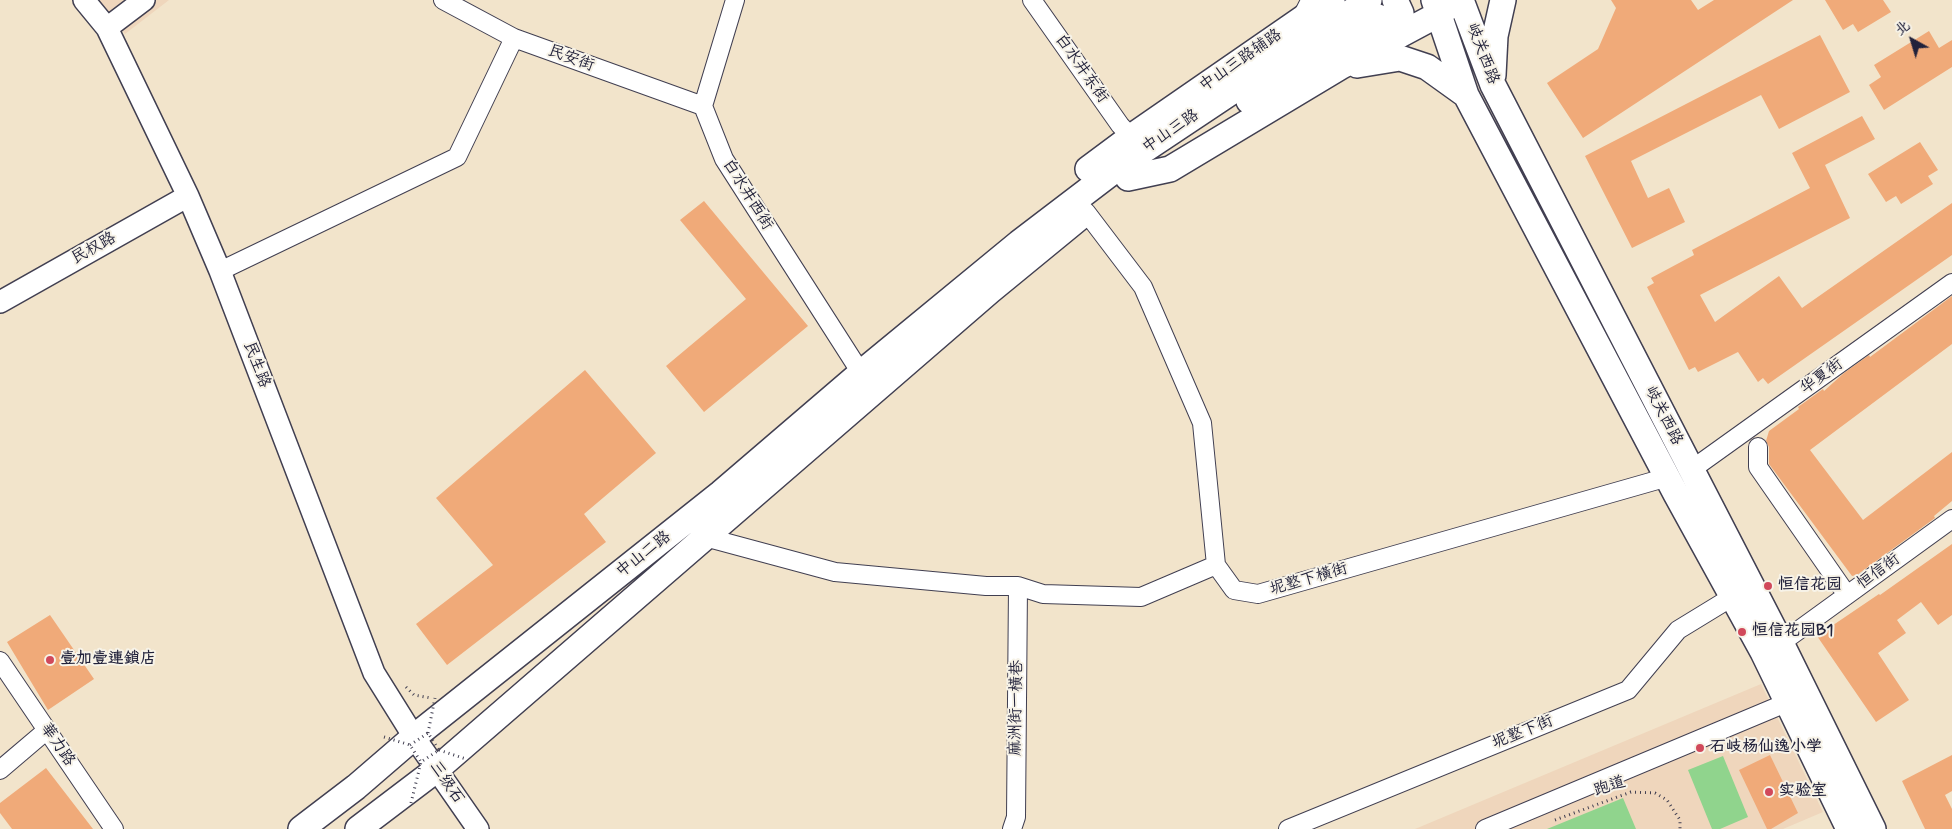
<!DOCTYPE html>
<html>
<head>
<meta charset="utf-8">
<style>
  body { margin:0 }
  #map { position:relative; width:1952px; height:829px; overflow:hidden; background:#f2e4cb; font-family:Mynerve,"LXGW WenKai TC",sans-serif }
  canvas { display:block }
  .north { position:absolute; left:1887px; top:15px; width:50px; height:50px; -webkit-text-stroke:4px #f7f3e8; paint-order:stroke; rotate:321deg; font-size:14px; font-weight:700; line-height:20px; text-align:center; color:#22223b }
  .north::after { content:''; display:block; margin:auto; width:18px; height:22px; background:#22223b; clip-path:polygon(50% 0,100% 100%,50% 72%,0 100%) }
</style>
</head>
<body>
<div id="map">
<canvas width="1952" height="829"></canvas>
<div class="north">北</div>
</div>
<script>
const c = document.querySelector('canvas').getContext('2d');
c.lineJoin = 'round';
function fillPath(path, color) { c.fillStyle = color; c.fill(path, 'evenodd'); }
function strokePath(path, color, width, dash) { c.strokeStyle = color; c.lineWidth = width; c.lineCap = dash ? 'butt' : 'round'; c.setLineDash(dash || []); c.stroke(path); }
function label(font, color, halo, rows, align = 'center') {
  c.font = font + ' Mynerve,"LXGW WenKai TC",sans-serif'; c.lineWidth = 4; c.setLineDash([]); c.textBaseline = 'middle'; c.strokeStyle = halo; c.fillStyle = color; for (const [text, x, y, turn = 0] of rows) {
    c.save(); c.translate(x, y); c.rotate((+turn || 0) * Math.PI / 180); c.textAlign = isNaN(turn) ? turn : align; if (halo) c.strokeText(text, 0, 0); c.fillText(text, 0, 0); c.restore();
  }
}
fillPath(new Path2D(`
  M98 0H169L125 34Z
  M1761 684 1823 812 1783 829H1415Z`), '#efd6bc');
fillPath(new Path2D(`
  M1723 756 1748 817 1720 829H1712L1688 770Z
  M1623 798 1636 829H1547Z`), '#90d48d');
fillPath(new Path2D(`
  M1611 0H1691L1698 10 1714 0H1793L1583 138 1547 83 1598 49 1616 8Z
  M1825 0H1883L1891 12 1858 32 1853 24 1843 30Z
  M1929 31 1939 48 1952 40V67L1884 110 1869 85 1881 77 1874 65Z
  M1820 35 1850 92 1779 129 1761 95 1631 161 1648 198 1669 188 1685 222 1632 248 1585 156Z
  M1862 116 1875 139 1825 165 1850 218 1700 295 1715 322 1779 276 1802 308 1952 203V255L1768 384 1763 378 1758 382 1738 352 1698 372 1695 367 1689 370 1647 287 1654 283 1651 278 1694 255 1692 250 1810 188 1792 153Z
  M1920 142 1938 170 1928 176 1933 184 1901 204 1896 196 1886 202 1868 174Z
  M704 201 808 326 704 412 666 366 746 299 680 220Z
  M1952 296V344L1810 450 1863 520 1952 452V501L1934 516 1935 518 1857 575 1852 576 1769 464V447L1766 441 1769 431 1799 409 1798 407 1823 389 1824 391 1844 373 1869 355 1870 357Z
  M585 370 656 453 584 514 606 542 447 665 416 624 493 565 436 498Z
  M1952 544V615L1938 625 1921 602 1897 620 1906 633 1878 653 1909 700 1876 722 1817 636 1879 594 1880 595Z
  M50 615 94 679 48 710 7 642Z
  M1770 755 1798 813 1771 829H1767L1739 770Z
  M1952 755V791L1945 795 1952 809V829H1925L1902 781Z
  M46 768 93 829H12L0 813V803Z`), '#f0aa79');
const minor = new Path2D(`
  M443 0 514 38 703 106
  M735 0 703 106 724 159 861 373
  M1032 0 1120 125 1131 137
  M1086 212 1143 287 1202 423 1216 565 1234 590 1258 594 1668 477
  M220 271 457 157 514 38
  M1758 447V467L1847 595
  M1691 470 1952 283
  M705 537 835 572 986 586H1018L1043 594 1141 597 1216 565
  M1781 643 1952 519
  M0 661 114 829
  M0 770 47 730
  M1012 829 1016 817 1018 586
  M1288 829 1628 690 1678 630 1732 597
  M1485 829 1786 703`);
const tertiary = new Path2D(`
  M84 0 107 28 188 196 220 271 374 673 414 737 478 829
  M107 28 144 0
  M0 302 188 196`);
const secondary = new Path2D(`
  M1434 0 1466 95 1676 494 1763 652 1849 829
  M1461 0 1493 85 1781 643 1873 829
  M1383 43 1396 28 1401 13 1395 0
  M1357 65 1400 58 1427 67 1466 95
  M1493 75 1495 36 1503 0
  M1249 101 1378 17
  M1088 169 1131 137 1309 14 1332 0
  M1128 178 1170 169 1340 67 1439 14 1452 4
  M301 829 356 787 414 737 721 493 861 373 1019 243 1120 166 1369 0
  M358 829 437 769 991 290 1080 217`);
const primary = new Path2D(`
  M1309 14 1316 0`);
strokePath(minor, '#413f51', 20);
strokePath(tertiary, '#413f51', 24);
strokePath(secondary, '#413f51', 28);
strokePath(primary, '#413f51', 30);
strokePath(new Path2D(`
  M406 687 414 695 431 698
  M1555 820 1631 792 1655 793 1667 800 1680 820V829`), '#413f51', 3, [1, 4]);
strokePath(minor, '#fff', 18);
strokePath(tertiary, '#fff', 21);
strokePath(secondary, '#fff', 25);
strokePath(primary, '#fff', 28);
strokePath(new Path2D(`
  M428 733 435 698
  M384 737 410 745 421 762 439 750 428 733 410 745
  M439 750 466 759
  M411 803 421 762`), '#413f51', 3, [1, 4]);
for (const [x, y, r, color] of [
  [1768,586,5,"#d1495b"],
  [1742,632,5,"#d1495b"],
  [50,660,5,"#d1495b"],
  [1700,748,5,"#d1495b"],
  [1769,792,5,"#d1495b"]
]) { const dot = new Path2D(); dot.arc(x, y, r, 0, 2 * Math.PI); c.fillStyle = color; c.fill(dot); strokePath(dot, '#f7f3e8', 2); }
label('16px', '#22223b', '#f7f3e8', [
  ["岐关西路",1482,54,69],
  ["民安街",571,59,20],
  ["中山三路辅路",1241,61,-35],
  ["白水井东街",1081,69,55],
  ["中山三路",1171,132,-34],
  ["白水井西街",747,195,58],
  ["民权路",94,249,-29],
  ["民生路",256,365,69],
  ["华夏街",1822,377,-36],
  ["岐关西路",1663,416,63],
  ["中山二路",644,555,-38],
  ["恒信街",1879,572,-36],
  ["坭墪下橫街",1309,580,-16],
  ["麻洲街一橫巷",1017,708,-89],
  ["坭墪下街",1523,733,-22],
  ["華力路",57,745,56],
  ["三级石",446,783,56],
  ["跑道",1610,787,-18]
]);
label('bold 16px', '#22223b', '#f7f3e8', [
  ["恒信花园",1778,586],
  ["恒信花园B1",1752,632],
  ["壹加壹連鎖店",60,660],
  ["石岐杨仙逸小学",1710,748],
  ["实验室",1779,792]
], 'left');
</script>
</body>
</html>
